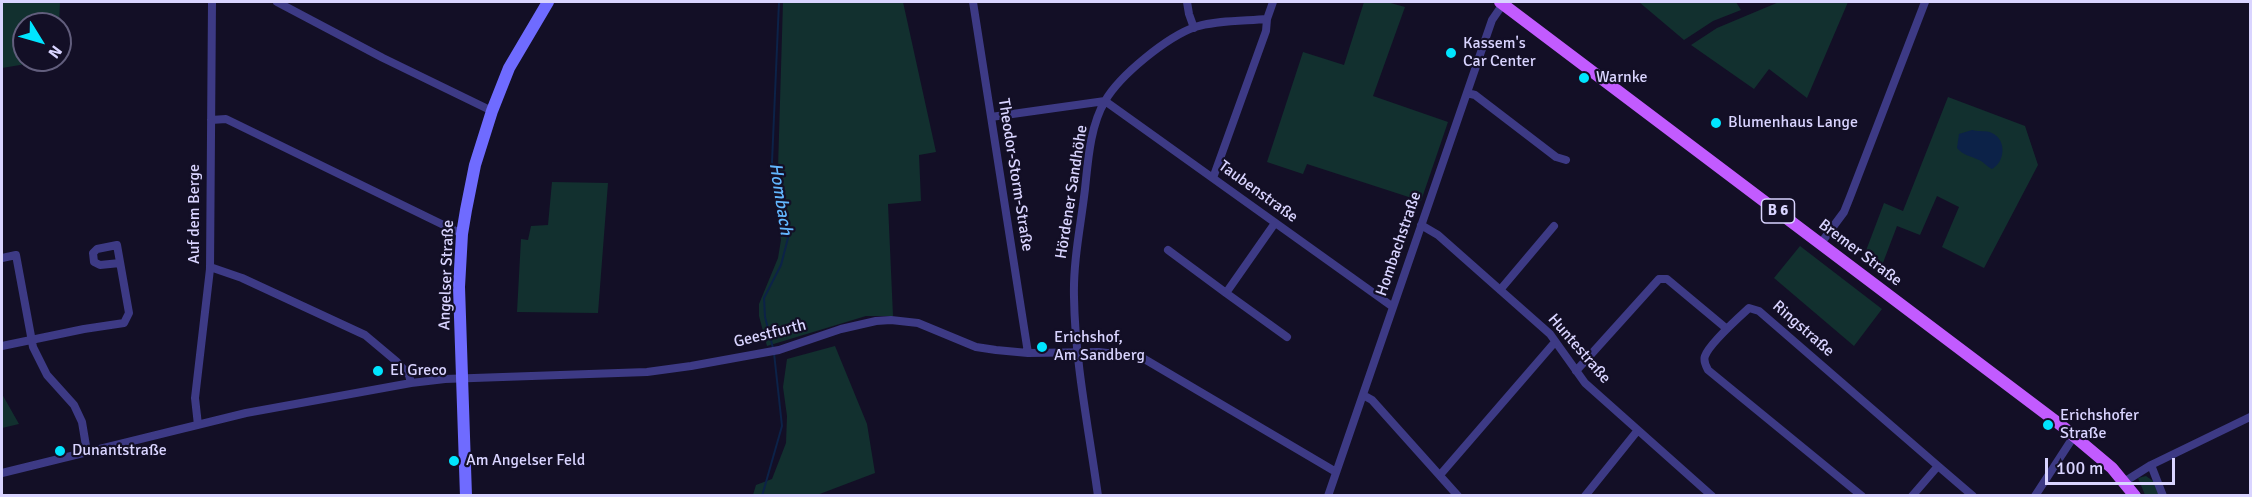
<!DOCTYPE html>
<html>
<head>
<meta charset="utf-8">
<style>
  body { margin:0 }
  #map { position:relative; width:2252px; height:497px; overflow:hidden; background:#130f26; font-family:Signika,sans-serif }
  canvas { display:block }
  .frame { position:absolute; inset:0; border:3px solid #d9d4ff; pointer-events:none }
  .north { position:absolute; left:12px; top:12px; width:60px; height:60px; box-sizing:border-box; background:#130f26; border:2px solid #625e7d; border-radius:50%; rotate:127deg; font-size:16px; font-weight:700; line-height:24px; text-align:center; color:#d9d4ff }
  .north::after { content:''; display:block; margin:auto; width:21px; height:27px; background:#00e5ff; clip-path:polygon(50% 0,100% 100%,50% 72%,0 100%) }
  .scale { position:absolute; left:2045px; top:458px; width:130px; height:27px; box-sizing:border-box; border:3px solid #d9d4ff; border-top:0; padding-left:8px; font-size:18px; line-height:21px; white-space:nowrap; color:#d9d4ff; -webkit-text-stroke:4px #130f26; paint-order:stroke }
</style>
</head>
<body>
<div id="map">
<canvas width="2252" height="497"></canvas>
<div class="frame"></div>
<div class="north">N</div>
<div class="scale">100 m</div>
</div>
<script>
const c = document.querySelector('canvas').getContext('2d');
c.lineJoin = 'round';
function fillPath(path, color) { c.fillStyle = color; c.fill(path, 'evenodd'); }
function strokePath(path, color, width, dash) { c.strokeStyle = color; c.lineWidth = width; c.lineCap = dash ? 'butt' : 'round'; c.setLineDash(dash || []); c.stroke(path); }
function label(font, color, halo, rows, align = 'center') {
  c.font = font + ' Signika,sans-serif'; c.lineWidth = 4.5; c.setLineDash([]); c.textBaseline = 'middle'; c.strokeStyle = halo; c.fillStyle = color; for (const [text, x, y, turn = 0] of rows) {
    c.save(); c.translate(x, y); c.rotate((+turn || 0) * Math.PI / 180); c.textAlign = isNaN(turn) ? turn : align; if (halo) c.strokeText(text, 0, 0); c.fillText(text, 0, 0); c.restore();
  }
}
fillPath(new Path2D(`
  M2 2H60L59 24H24V60H50L2 68Z
  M783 2H903L936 152 919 155 921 201 888 204 893 316H866L767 346 759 316V304L778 258 781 240 777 216 787 212 778 168Z
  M1364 2H1387L1405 7 1373 96 1448 122 1421 201 1307 164 1303 174 1267 162 1303 52 1344 65Z
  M1639 2H1736L1741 10 1713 21 1684 40Z
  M1779 2H1848L1807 98 1769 69 1754 89 1691 45 1717 28Z
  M1948 97 2025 126 2038 165 1984 268 1942 247 1959 207 1937 196 1920 235 1897 226 1881 268 1864 256 1884 203 1903 211Z
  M552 182 608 183 598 313 517 312 521 239 528 240 531 226 548 225Z
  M1800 246 1882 309 1854 346 1774 278Z
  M835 346 867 424 875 473 817 495H753L756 485 772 479 786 443 787 416 783 387 787 359Z
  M2 394 19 424 2 428Z
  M2146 476 2153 481 2159 495H2145L2138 478Z`), '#12302f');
fillPath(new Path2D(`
  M1972 130C1979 132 1986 130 1992 133 2007 140 2005 162 1992 169 1987 167 1984 162 1979 160 1971 156 1964 156 1957 148L1959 134Z`), '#0c2248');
strokePath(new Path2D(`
  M773 348 765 317 764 298 781 265 788 238 776 189 772 162 779 2
  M762 496 782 426 774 353`), '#0c2248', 2);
strokePath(new Path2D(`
  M277 2 383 58 492 111
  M973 2 1028 353
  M1187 2 1189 14 1194 28
  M1467 93 1475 95 1556 157 1566 160
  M991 117 1105 101 1393 307
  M211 120 226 119 462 234
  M1213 178 1266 31 1267 19
  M1421 225 1438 235 1550 334 1585 383 1712 496
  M1821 243 1844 212 1850 197 1925 2
  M1168 250 1226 293 1275 223
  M2 258 16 255 33 347 47 375 74 405 82 422 87 452
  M210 269 213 268 242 278 365 335 396 361 409 375 411 383
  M1500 290 1554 226
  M1226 293 1287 337
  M2 346 84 329 124 323 129 313 117 245 97 249 93 253 94 262 100 265 120 263
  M1576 371 1659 279H1667L1727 329
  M1363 395 1372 400 1458 496
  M198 425 195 398 210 269 212 2
  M2151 465 2163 496
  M2 473 246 413 411 383 445 379 647 372 691 366 779 350 841 329 876 321 891 320 918 323 976 347 996 350 1028 353 1099 352 1141 357 1336 472
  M1440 475 1555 342
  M2124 482 2151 465 2250 417
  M1098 496C1089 430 1075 363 1074 297 1073 261 1081 224 1085 189 1088 161 1090 126 1105 101 1120 75 1167 37 1195 27 1218 20 1244 21 1267 19L1273 2
  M1328 496 1492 20 1503 4
  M1585 496 1638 430
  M1862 496 1708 370C1706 366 1703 361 1705 356 1709 344 1738 318 1749 308L1759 311 1938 466
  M1912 496 1938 466 1973 496
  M2035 496 2074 436`), '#3d3a85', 8);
strokePath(new Path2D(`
  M466 496 459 287 462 234 466 210 475 165 492 111 509 68 548 2`), '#6f6bff', 12);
strokePath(new Path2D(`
  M1500 2 2062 426 2112 468 2135 496`), '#c25bff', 12);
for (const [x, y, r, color] of [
  [1451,53,6,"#00e5ff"],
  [1584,78,6,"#00e5ff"],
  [1716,123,6,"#00e5ff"],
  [1042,347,6,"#00e5ff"],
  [378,371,6,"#00e5ff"],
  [2048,425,6,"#00e5ff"],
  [60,451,6,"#00e5ff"],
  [454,461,6,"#00e5ff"]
]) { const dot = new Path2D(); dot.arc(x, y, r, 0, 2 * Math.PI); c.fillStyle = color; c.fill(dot); strokePath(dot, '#130f26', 2); }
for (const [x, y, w] of [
  [1778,211,33]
]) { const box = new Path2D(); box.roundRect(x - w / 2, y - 12, w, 24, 4.5); c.fillStyle = '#130f26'; c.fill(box); strokePath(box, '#d9d4ff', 1.5); }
label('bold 15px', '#d9d4ff', null, [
  ["B 6",1778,211]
]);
label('16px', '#d9d4ff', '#130f26', [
  ["Kassem's",1463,44],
  ["Car Center",1463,62],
  ["Warnke",1596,78],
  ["Blumenhaus Lange",1728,123],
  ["Erichshof,",1054,338],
  ["Am Sandberg",1054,356],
  ["El Greco",390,371],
  ["Erichshofer",2060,416],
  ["Straße",2060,434],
  ["Dunantstraße",72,451],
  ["Am Angelser Feld",466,461]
], 'left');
label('16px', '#d9d4ff', '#130f26', [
  ["Theodor-Storm-Straße",1015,175,81],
  ["Hördener Sandhöhe",1072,192,-81],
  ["Taubenstraße",1258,192,36],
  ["Auf dem Berge",195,214,-90],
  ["Hombachstraße",1399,244,-71],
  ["Bremer Straße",1860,253,37],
  ["Angelser Straße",447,275,-88],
  ["Ringstraße",1803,329,41],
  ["Geestfurth",770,334,-14],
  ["Huntestraße",1579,349,49]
]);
label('italic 18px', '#62b6ff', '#130f26', [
  ["Hombach",780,199,81]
]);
</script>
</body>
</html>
